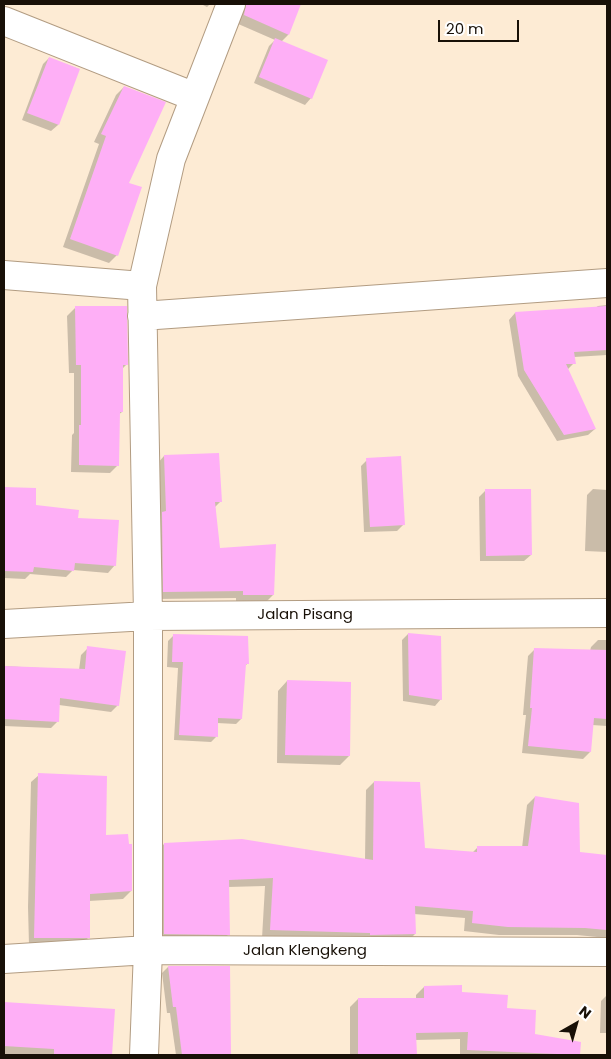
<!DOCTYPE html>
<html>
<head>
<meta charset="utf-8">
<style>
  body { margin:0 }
  #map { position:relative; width:611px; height:1059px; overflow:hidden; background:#fdebd4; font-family:Poppins,sans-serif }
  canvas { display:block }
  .frame { position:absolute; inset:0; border:5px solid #181007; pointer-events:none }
  .north { position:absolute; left:551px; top:999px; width:50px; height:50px; -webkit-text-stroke:4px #fff; paint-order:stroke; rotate:38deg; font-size:14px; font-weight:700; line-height:20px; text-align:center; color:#181007 }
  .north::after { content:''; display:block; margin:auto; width:18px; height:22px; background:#181007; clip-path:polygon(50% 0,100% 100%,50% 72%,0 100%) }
  .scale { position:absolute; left:438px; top:20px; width:81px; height:22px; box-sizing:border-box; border:2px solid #181007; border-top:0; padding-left:6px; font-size:15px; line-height:18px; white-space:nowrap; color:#181007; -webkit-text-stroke:4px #fff; paint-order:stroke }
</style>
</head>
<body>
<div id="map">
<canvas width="611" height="1059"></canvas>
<div class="frame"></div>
<div class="north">N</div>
<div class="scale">20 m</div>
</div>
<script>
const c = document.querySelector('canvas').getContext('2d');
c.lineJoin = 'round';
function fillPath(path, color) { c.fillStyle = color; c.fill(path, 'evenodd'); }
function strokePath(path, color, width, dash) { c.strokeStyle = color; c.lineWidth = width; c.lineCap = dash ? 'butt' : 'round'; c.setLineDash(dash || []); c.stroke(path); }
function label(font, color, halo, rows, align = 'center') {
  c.font = font + ' Poppins,sans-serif'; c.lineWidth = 4; c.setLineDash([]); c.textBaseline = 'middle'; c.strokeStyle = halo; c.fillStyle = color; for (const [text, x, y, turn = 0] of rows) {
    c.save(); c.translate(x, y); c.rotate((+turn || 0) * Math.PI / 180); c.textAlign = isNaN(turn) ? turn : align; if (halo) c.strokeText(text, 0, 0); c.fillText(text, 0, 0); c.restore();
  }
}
fillPath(new Path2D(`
  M201 4H210L207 7Z
  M236 4H300L288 35 281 42 311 98 305 105 254 83 269 46 275 40 236 23Z
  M49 58 79 69 58 125 51 131 22 120 43 64Z
  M124 87 127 183 117 255 109 263 63 247 99 144 94 142 116 95Z
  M607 305V355L574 357V363L567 370 595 429 588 435 557 441 518 376 509 320 515 313 595 308 598 306Z
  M75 308 127 364 122 369V412L118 415V465L110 473 71 472 72 435 74 433V373H69L67 316Z
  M164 456 221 501 215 507 219 549 273 595 265 603H236V598L156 599 157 464Z
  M367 460 404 524 397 531 364 532 361 466Z
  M4 488 35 489V506L77 519 115 565 108 573 73 570 66 577 30 574 25 579 4 578Z
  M593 489 607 490V552L585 551 587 495Z
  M485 491 531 555 524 561H480L479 497Z
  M408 634 440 637 441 699 435 706 403 701 402 640Z
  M174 635 248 663 244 667 241 719 236 724 217 723 216 737 211 742 174 740 178 668 167 667 168 641Z
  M598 640H607V726L592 725 590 752 583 759 522 753 526 715H523L528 656 535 649 590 651 591 647Z
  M88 648 118 705 111 712 59 705 58 721 51 728 4 726V666L79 670 81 655Z
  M287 681 349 756 340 765 277 763 278 691Z
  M39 775 104 836 131 891 123 899 89 901V937L81 945H29L28 907 31 782Z
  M374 782 424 849 472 853 478 847 522 848 527 805 535 797 579 854 607 856V938L577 935H499L464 931 465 918 414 914 415 934 407 942 262 938 265 886 228 887 229 934 221 942H156V852L164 844 365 860 366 790Z
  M168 967H229L230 1055H176L170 1013H167L162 973Z
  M424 987 461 993 506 1010 533 1035 580 1043 577 1055H460V1039L415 1040V1055H350V1007L358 999H416V995Z
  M607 995V1033H600L601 1001Z
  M4 1004 114 1011 110 1055 4 1054Z`), '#0003');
fillPath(new Path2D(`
  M246 4H301L289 35 244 15Z
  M275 38 328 60 312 99 259 77Z
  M49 57 80 69 59 125 27 113Z
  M124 86 166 102 129 183 142 187 118 256 70 239 106 136 101 134Z
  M75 306H127L128 365H123V412H120L119 466 79 465V425H81V365H76Z
  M607 306V350L574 352 576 364H566L596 429 564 435 524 370 515 312Z
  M219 453 222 502H215L220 548 276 544 274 595H243V591L163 592 162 512 166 511 164 455Z
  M401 456 405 525 370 527 366 458Z
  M4 487 36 488V505L79 510 78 518 119 520 116 566 75 563 74 571 34 567 33 572 4 571Z
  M485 489H531L532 555 486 556Z
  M408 633 441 636 442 700 409 695Z
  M173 634 248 636 249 664H246L242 719 218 718V737L179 735 183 662H172Z
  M87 646 126 651 119 706 60 698 59 722 4 719V666L85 669Z
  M534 648 607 650V719L594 718 591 752 528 746 532 708H530Z
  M287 680 351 682 350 756 285 755Z
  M38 773 107 776 106 835 128 834 129 844H132V891L90 894V938H34Z
  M374 781 420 782 425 848 477 852V846H528L535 796 579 803 580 852 607 855V930L585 928 508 927 472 923 473 911 415 906 416 934 370 935V933L270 930 273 878 229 880 230 935 164 934V843L242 839 373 860Z
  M168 966H230L231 1055H182L176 1007H173Z
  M462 985V992L508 995 507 1008 536 1010 535 1034 581 1042 580 1055 467 1050 468 1032 416 1033 417 1055H358V998H424V986Z
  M4 1002 115 1009 112 1055H54V1049L4 1046Z`), '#feaff6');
const minor = new Path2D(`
  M4 21 195 97
  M4 275 142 286
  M142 316 607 283
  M4 624 148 616 607 613
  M4 959 148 950 607 952
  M144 1055 148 950V616L142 286 171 159 231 4`);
strokePath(minor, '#b29c82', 30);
strokePath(minor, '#fff', 28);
label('15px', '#181007', '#fff', [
  ["Jalan Pisang",305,615],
  ["Jalan Klengkeng",305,951]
]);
</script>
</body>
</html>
